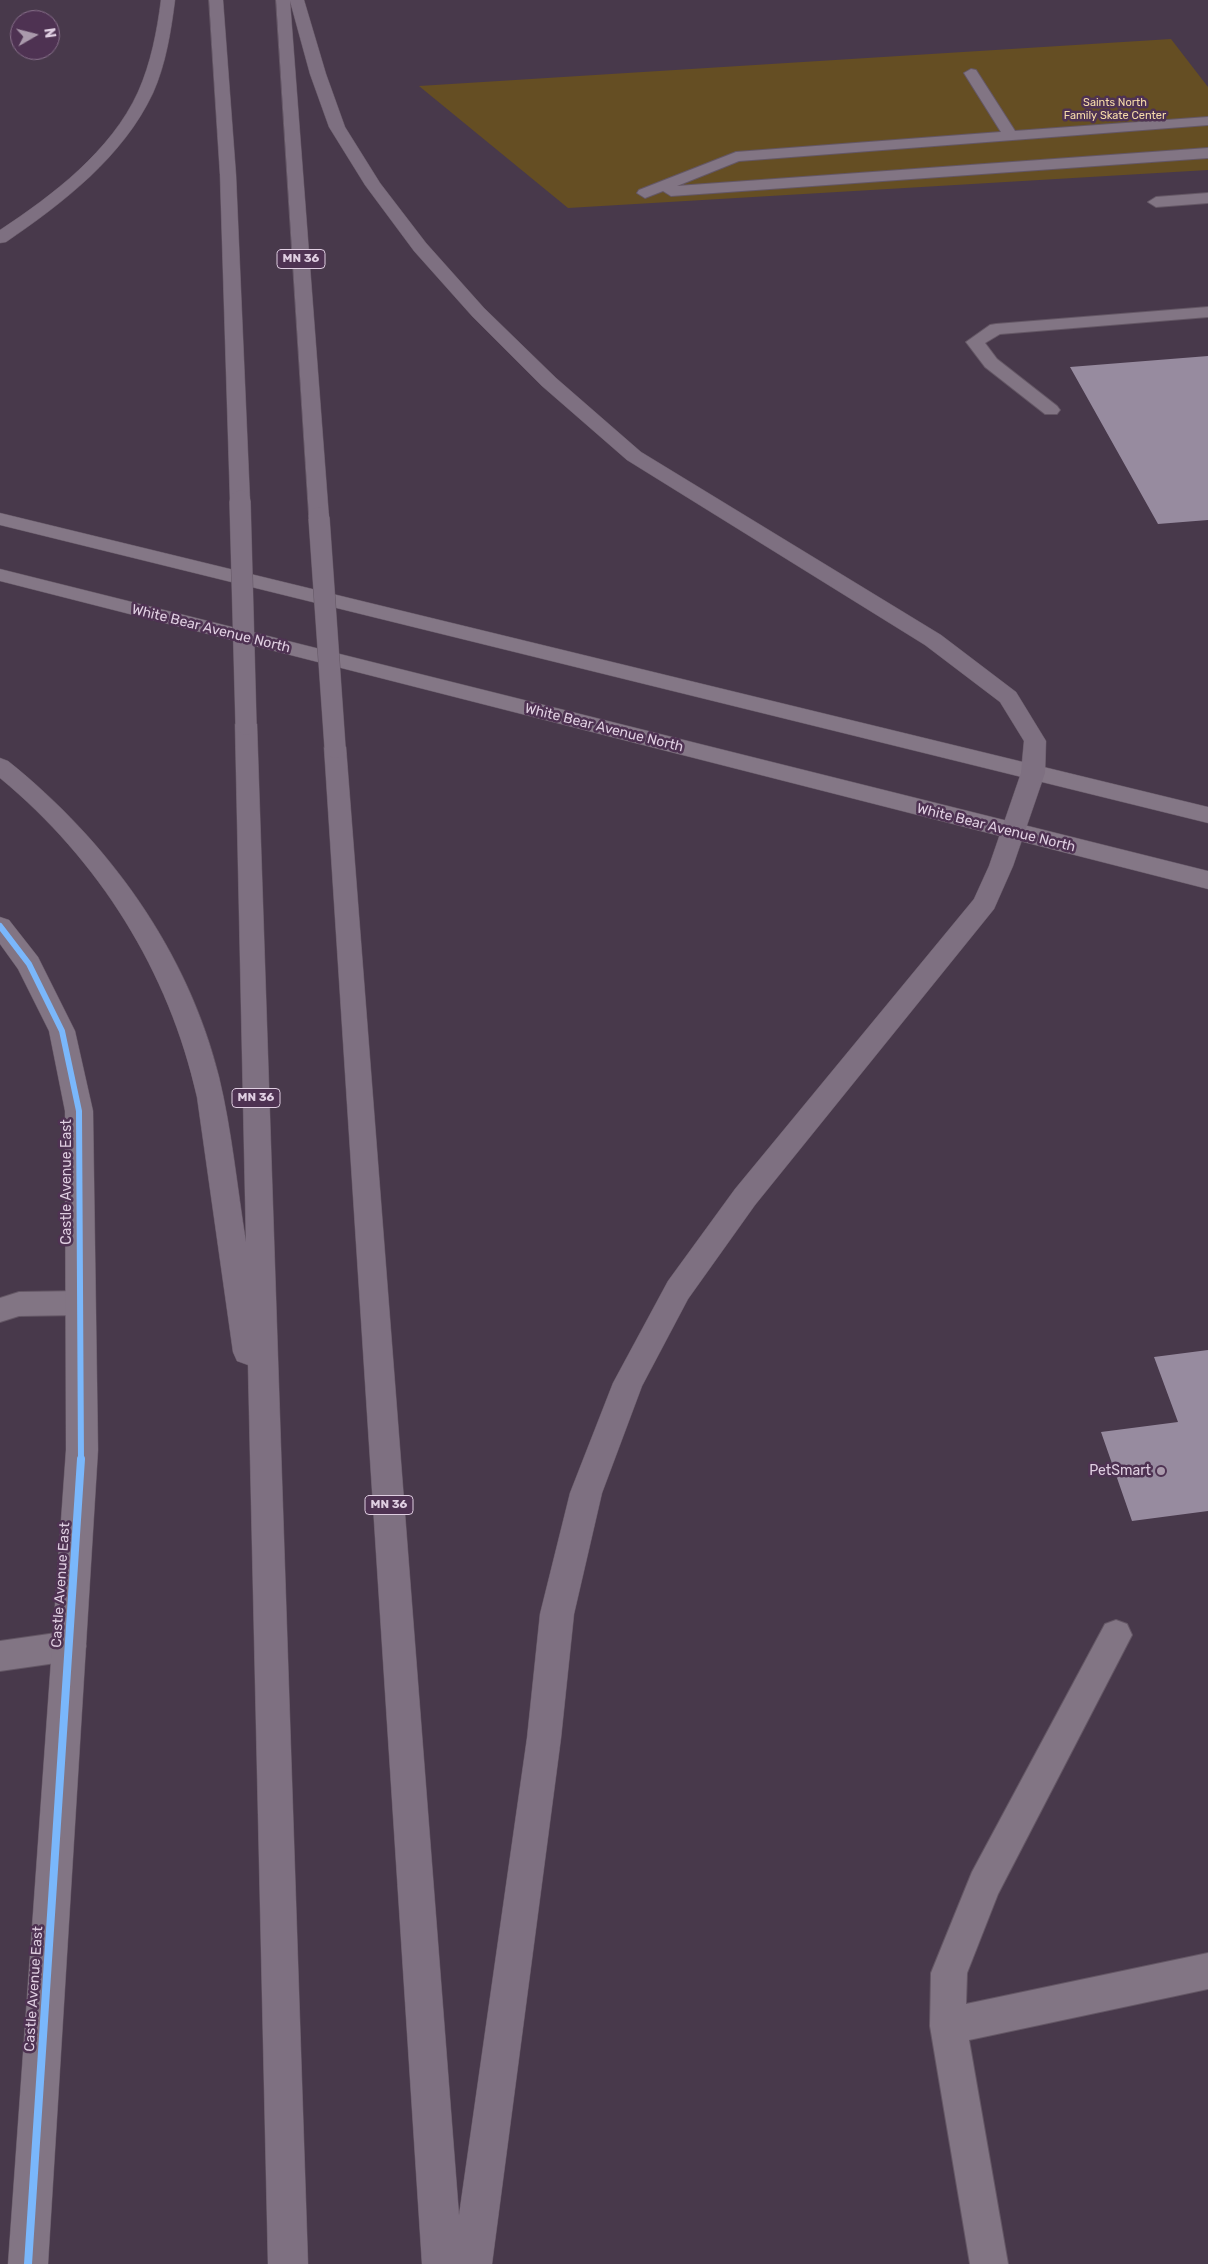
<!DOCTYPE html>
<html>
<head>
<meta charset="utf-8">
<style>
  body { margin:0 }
  #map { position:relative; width:1208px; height:2264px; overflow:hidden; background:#48394b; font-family:Rubik,sans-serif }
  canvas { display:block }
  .north { position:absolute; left:10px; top:10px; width:50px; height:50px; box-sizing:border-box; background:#4e3252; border:1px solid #88708b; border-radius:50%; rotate:82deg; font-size:14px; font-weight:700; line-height:20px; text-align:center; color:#dfcee1 }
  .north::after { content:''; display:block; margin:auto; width:18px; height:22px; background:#aa9aac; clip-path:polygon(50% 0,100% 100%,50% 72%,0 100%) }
</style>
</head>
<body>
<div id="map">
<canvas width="1208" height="2264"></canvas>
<div class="north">N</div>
</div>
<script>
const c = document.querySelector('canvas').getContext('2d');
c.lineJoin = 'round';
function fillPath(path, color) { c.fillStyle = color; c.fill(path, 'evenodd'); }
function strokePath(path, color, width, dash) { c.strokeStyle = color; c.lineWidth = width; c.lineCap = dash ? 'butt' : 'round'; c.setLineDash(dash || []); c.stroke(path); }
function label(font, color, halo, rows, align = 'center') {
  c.font = font + ' Rubik,sans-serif'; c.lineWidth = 5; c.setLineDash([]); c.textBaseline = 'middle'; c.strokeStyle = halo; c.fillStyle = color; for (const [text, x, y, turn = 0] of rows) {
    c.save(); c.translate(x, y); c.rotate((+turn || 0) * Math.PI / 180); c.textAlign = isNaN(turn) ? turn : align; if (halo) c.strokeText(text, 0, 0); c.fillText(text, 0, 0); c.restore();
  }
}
fillPath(new Path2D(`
  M1171 39 1208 87V170L568 208 419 86Z`), '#654e23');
fillPath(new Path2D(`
  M1208 356V520L1158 524 1070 367Z
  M1208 1350V1511L1132 1521 1101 1432 1178 1422 1154 1357Z`), '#978b9f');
const service = new Path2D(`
  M971 69 976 70 1015 131 1208 117V125L739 161 677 186 1208 148V158L671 196 663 191 645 198 637 193 639 190 736 152 1001 132 964 73Z
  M1208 193V203L1156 207 1148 202 1156 197Z
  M1208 307V317L1000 334 985 343 997 359 1057 406 1060 410 1057 414H1045L985 367 966 342 990 325 996 324Z
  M80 1291 90 1295 94 1303 90 1311 80 1315 19 1316 0 1322V1298L19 1292Z
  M1116 1620 1127 1624 1132 1635 998 1894 967 1973 966 2004 1208 1953V1989L969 2040 1008 2264H970L930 2026 931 1973 972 1872 1105 1624Z
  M70 1631 81 1635 86 1646 81 1657 70 1661 0 1671V1641Z`);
const tertiary = new Path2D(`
  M0 917 9 920 38 957 75 1031 93 1111 98 1450 48 2264H8L66 1450 65 1111 49 1031 18 969 0 944Z`);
const secondary = new Path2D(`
  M0 513 1208 807V823L0 525Z
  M0 569 1208 871V889L0 581Z`);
const motorway = new Path2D(`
  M161 0H175C171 31 166 64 153 93 123 157 63 203 6 242L0 243V230C53 195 111 151 138 92 151 63 157 31 161 0Z
  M209 0H223L236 175 250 501 247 505 240 507 233 505 230 501 220 175Z
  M276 0H304L326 74 345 127 380 183 426 243 484 308 556 378 641 452 941 635 1016 692 1046 741 1045 773 1013 866 994 909 755 1205 688 1299 642 1386 602 1493 574 1614 561 1738 492 2264H422L324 747 327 742 335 739 343 742 346 747 459 2215 527 1738 540 1614 570 1493 613 1383 668 1281 735 1189 974 899 989 866 1021 773 1024 741 1000 702 925 645 627 460 542 386 472 316 414 251 365 185 329 127 310 74 290 1 329 518 326 522 319 524 312 522 309 518Z
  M246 717 254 719 257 724 308 2264H268L248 1365 237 1361 233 1352 197 1097C169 971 99 860 0 778V758L8 761C108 841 188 951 219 1077 232 1131 237 1187 246 1242L235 724 238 719Z`);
strokePath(service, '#645765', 2);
strokePath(tertiary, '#645765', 1);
strokePath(secondary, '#645765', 1);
strokePath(motorway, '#645765', 1);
fillPath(service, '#827584');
fillPath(tertiary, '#827584');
fillPath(secondary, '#847786');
fillPath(motorway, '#7e7081');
const motorwayBridge = new Path2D(`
  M240 501 246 724
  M319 518 335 747`);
strokePath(motorwayBridge, '#645765', 22, []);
strokePath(motorwayBridge, '#7e7081', 21);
strokePath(new Path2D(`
  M0 926 29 964 62 1031 79 1111 81 1461`), '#7ab7fb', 6);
strokePath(new Path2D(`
  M28 2264 81 1459`), '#7ab7fb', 8);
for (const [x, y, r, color] of [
  [1161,1471,5,"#aa9aac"]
]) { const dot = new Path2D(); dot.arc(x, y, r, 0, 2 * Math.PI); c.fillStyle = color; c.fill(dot); strokePath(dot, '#4e3252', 2); }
label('11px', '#f7dcaa', '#4e3252', [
  ["Saints North",1115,103],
  ["Family Skate Center",1115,116]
]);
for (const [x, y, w] of [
  [301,259,48],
  [256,1098,48],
  [389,1505,48]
]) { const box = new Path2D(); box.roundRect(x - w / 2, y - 9.5, w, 19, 4); c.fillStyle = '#4e3252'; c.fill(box); strokePath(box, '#dfcee1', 1); }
label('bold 12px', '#dfcee1', null, [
  ["MN 36",301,259],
  ["MN 36",256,1098],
  ["MN 36",389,1505]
]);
label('14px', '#dfcee1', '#4e3252', [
  ["White Bear Avenue North",211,629,14],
  ["White Bear Avenue North",604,728,14],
  ["White Bear Avenue North",996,828,14],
  ["Castle Avenue East",67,1182,-90],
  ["Castle Avenue East",61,1585,-86],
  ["Castle Avenue East",34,1989,-86]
]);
label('14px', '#dfcee1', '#4e3252', [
  ["PetSmart",1151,1471]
], 'right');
</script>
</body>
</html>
